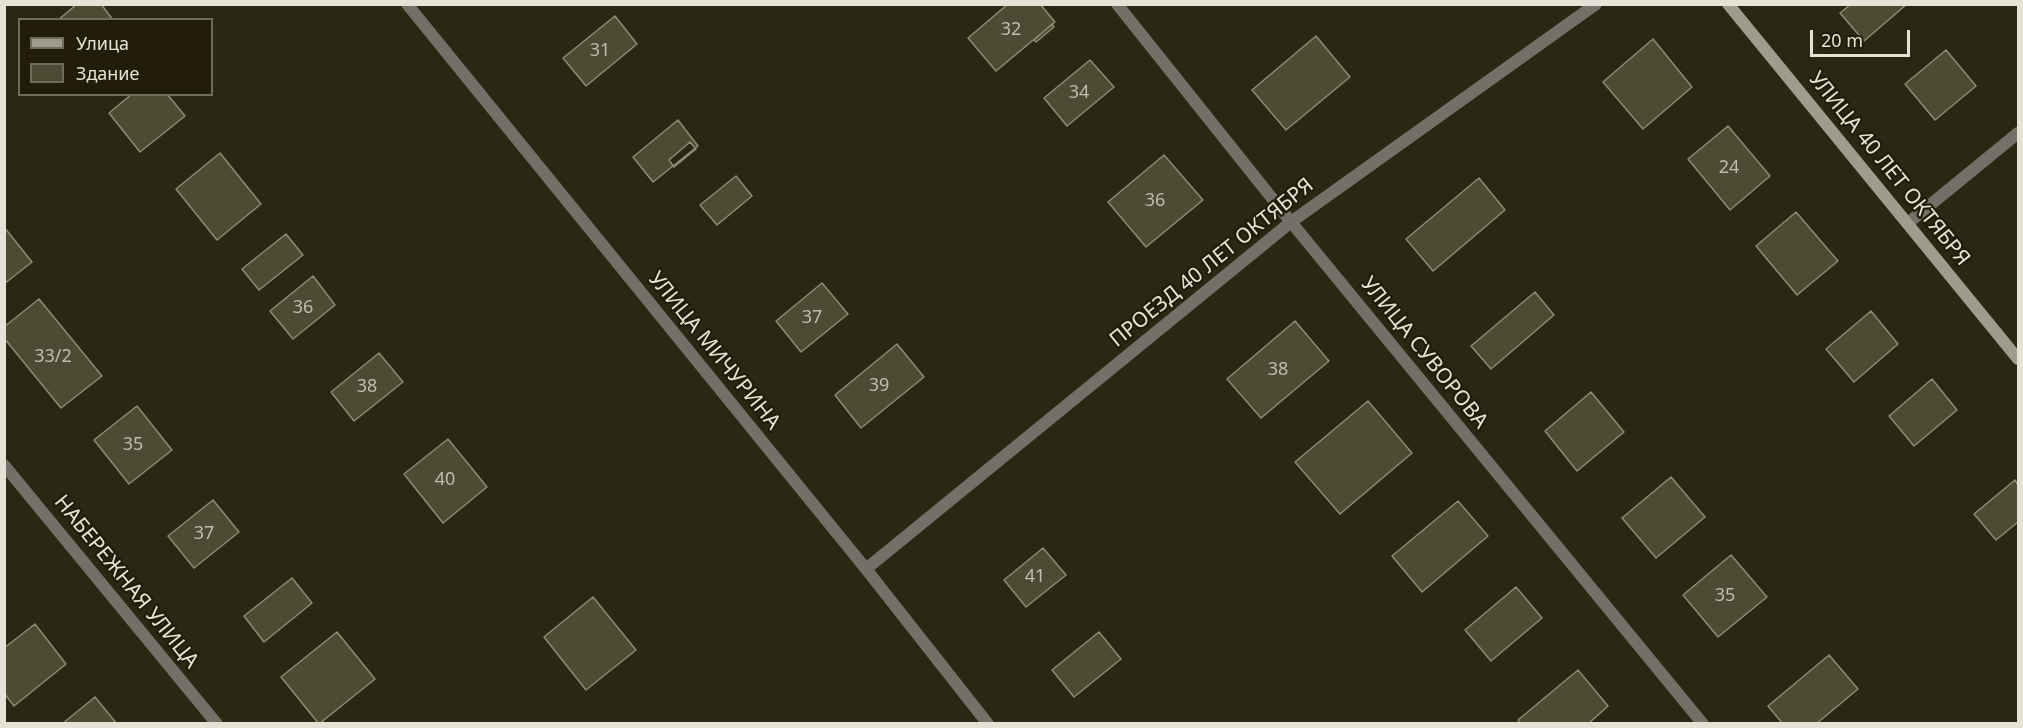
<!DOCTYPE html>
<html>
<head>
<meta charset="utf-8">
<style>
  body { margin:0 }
  #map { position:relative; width:2023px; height:728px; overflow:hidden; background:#2a2713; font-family:"Noto Sans",sans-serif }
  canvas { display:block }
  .frame { position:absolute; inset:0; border:6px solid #e4e3d6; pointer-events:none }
  .legend { position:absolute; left:18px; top:18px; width:195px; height:78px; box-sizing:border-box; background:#211d09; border:2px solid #6f6c5b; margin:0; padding:8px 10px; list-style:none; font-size:18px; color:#e4e3d6 }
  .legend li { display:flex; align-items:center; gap:12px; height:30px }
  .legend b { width:30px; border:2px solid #6f6c5b }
  .scale { position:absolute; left:1810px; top:30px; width:100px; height:27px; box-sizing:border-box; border:3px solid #e4e3d6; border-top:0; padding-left:8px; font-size:18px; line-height:21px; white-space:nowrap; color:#e4e3d6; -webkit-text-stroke:4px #211d09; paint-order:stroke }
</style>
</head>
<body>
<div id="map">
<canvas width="2023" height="728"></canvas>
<div class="frame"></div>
<ul class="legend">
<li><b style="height:8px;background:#9e9c8c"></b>Улица</li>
<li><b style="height:16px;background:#4e4b35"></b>Здание</li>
</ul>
<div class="scale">20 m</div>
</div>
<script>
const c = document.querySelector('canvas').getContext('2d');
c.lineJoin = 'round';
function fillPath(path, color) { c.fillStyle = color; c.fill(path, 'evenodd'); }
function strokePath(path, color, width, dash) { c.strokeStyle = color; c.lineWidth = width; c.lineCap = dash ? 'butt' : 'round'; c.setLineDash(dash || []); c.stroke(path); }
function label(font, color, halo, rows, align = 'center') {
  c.font = font + ' "Noto Sans",sans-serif'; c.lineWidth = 4.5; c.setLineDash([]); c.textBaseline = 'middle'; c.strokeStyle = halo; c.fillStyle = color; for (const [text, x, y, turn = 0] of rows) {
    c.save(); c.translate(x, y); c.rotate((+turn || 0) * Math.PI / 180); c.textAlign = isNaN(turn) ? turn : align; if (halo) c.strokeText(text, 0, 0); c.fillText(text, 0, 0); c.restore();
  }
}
const building = new Path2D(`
  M77 4H101L113 20H58Z
  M1008 4H1040L1055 22 996 71 968 38Z
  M1851 4H1907L1864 41 1840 13Z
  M615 16 637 44 586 86 563 58Z
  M1052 24 1054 27 1036 42 1034 40Z
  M1316 36 1350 77 1286 130 1252 90Z
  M1653 39 1692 87 1643 129 1603 82Z
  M1946 50 1976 86 1935 120 1905 84Z
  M1090 60 1114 87 1067 126 1044 98Z
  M132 94H167L185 116 140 152 109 113Z
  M678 120 698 146 653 182 633 157Z
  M1728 126 1770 176 1730 210 1688 159Z
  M690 142 696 149 674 167 669 160Z
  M220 153 261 204 217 240 176 189Z
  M1164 155 1203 200 1146 247 1108 202Z
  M736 176 752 196 717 225 700 205Z
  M1479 178 1505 210 1433 271 1406 239Z
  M1796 212 1838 261 1797 295 1756 246Z
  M4 227 32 262 4 284Z
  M286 234 303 255 259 290 242 269Z
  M313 276 335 305 293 339 270 311Z
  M822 283 848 314 801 352 776 321Z
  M1535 292 1554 315 1491 369 1471 346Z
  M39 299 102 376 61 408 4 338V327Z
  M1871 311 1898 344 1854 382 1826 349Z
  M1295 321 1329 361 1261 418 1227 379Z
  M897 344 924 377 861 428 835 395Z
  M379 353 403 382 354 421 331 392Z
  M1932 379 1957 410 1914 446 1889 416Z
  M1591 392 1624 432 1577 471 1545 431Z
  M1368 401 1412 453 1340 514 1295 462Z
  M137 406 172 450 129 484 94 440Z
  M448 439 487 487 443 523 404 474Z
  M1671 477 1705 517 1656 558 1622 518Z
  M2015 480 2018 485V522L1996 540 1974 514Z
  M213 500 239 532 194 568 168 536Z
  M1458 501 1488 536 1422 592 1392 556Z
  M1043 548 1066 575 1026 607 1004 580Z
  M1731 555 1767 597 1718 637 1683 595Z
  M292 578 312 603 264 642 244 616Z
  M1516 587 1542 618 1491 661 1465 630Z
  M593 597 636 650 586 690 544 637Z
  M35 624 66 664 14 706 4 693V648Z
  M337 632 375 679 319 724 281 677Z
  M1099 632 1121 659 1074 697 1052 670Z
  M1829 655 1858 689 1816 724H1783L1768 706Z
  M1578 670 1608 706 1588 724H1521L1518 720Z
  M95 697 117 724H62Z`);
fillPath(building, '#4e4b35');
strokePath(building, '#8e8b73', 1.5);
strokePath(new Path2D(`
  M1908 223 2018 133`), '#737167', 12);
strokePath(new Path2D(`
  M407 4 866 569 988 724
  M1117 4 1291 222 1703 724
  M4 465 217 724
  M866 569 1291 222 1596 4`), '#737167', 12);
strokePath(new Path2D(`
  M1728 4 2018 359`), '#9e9c8c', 12);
label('18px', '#bebdae', null, [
  ["32",1011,30],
  ["31",600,51],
  ["34",1079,93],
  ["24",1729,168],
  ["36",1155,201],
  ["36",303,308],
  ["37",812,318],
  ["33/2",53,357],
  ["38",1278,370],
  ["39",879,386],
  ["38",367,387],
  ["35",133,445],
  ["40",445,480],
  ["37",204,534],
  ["41",1035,577],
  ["35",1725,596]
]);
label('21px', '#e4e3d6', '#211d09', [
  ["УЛИЦА 40 ЛЕТ ОКТЯБРЯ",1889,169,51],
  ["ПРОЕЗД 40 ЛЕТ ОКТЯБРЯ",1212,263,-39],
  ["УЛИЦА МИЧУРИНА",714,351,51],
  ["УЛИЦА СУВОРОВА",1424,353,51],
  ["НАБЕРЕЖНАЯ УЛИЦА",126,582,51]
]);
</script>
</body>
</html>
